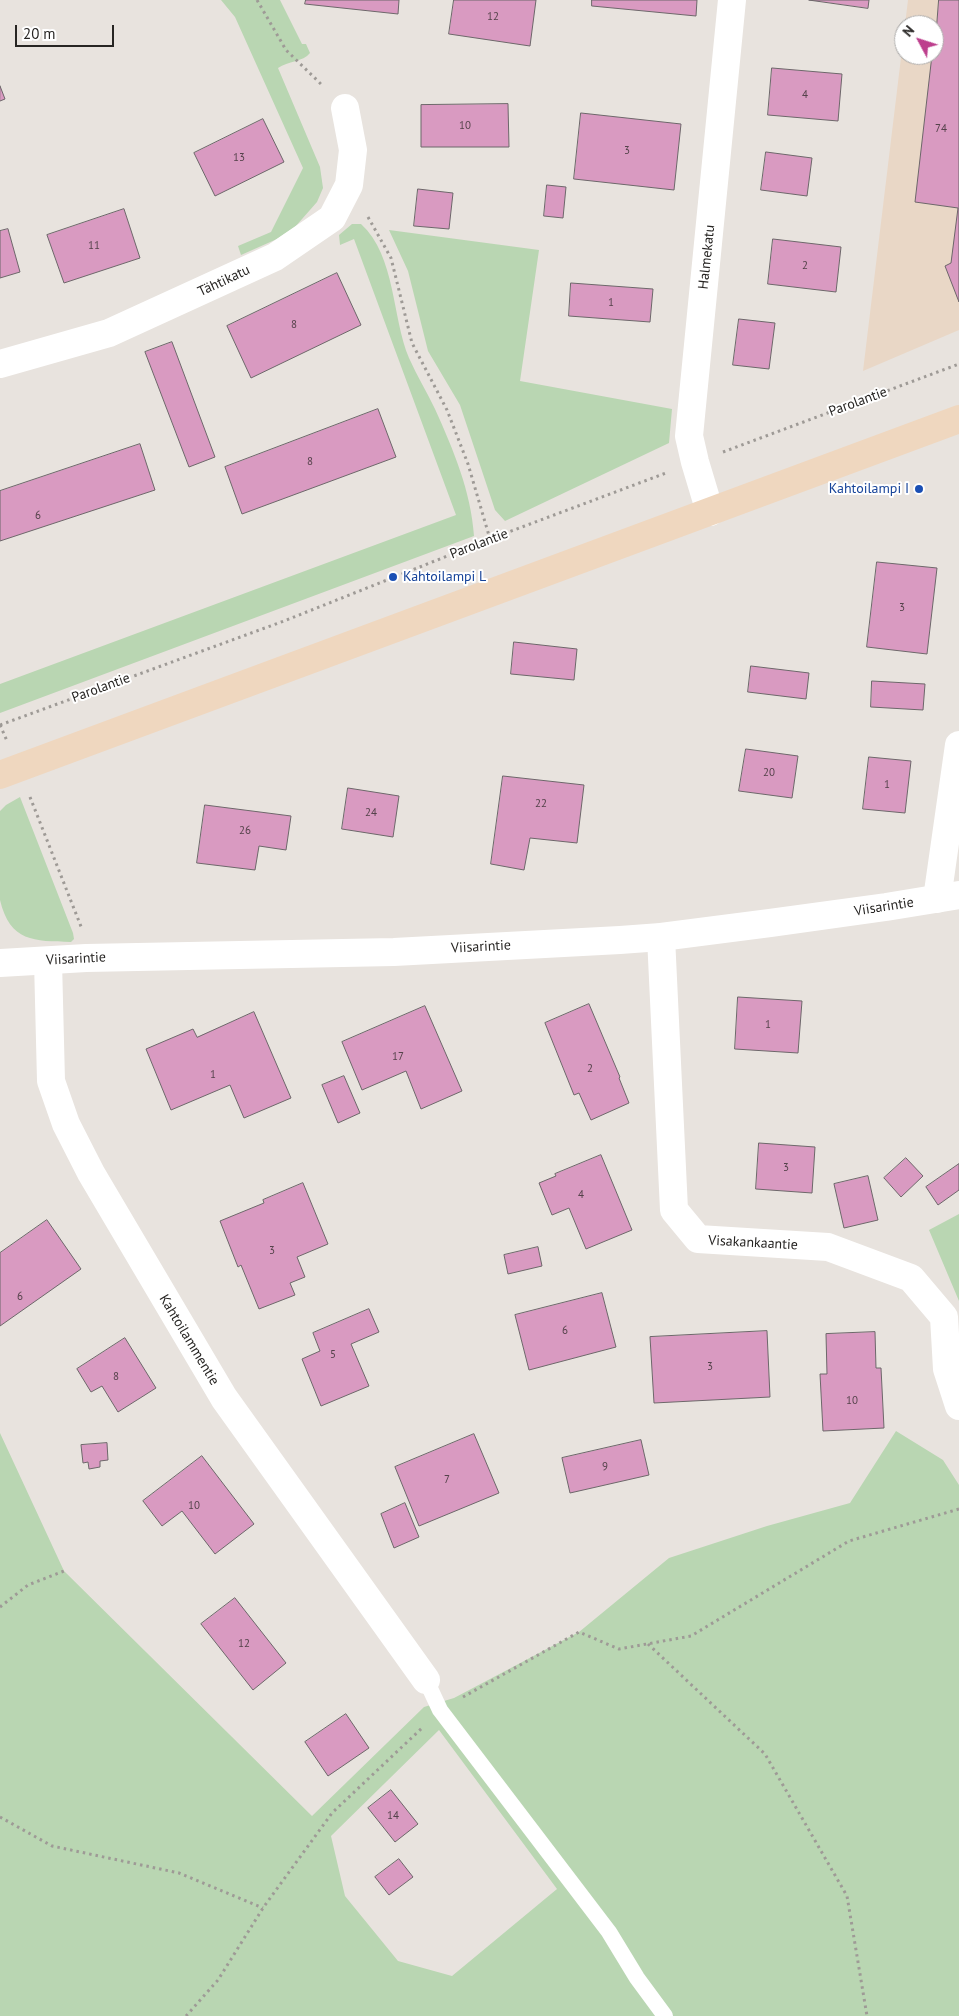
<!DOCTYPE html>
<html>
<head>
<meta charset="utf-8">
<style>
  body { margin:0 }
  #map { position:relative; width:959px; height:2016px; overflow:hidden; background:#e8e3de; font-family:"PT Sans",sans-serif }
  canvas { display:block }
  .north { position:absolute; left:894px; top:15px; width:50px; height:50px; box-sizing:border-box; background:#fff; border:1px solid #a9a8a7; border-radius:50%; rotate:310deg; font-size:14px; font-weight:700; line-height:20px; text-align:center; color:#272523 }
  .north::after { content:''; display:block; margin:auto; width:18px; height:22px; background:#bd3f8d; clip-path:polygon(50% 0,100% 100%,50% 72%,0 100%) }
  .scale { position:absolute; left:15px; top:25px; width:99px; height:22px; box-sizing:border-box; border:2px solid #272523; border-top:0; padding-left:6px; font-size:15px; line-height:18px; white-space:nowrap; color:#272523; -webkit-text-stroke:4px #fff; paint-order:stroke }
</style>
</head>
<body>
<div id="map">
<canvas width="959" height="2016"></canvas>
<div class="north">N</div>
<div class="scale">20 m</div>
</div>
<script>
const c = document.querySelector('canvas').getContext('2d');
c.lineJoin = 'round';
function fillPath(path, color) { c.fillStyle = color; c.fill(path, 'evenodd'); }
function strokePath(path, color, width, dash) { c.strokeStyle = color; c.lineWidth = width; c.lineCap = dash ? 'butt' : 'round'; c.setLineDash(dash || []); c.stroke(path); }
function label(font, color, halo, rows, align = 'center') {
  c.font = font + ' "PT Sans",sans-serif'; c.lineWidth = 4; c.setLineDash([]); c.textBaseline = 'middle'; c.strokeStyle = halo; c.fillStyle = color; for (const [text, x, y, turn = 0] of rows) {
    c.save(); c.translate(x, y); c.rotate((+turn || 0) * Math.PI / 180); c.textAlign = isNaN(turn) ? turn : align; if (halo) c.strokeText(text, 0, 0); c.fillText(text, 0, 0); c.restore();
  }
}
fillPath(new Path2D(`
  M908 0H959V330L863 371 904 33V55H934V25H905Z`), '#e9d7c6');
fillPath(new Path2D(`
  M221 0H280L302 44H306L310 53C303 62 288 61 278 68L320 167 323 188 317 202 295 227 277 239 241 255 238 246 271 232 303 168 235 17Z
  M352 224H361C396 256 392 318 409 358 417 376 427 392 435 409 453 449 471 491 474 536L0 713V684L456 515 354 239 340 245 339 235Z
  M389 230 539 250 520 381 672 409 669 443 505 521 495 510 460 405 428 351 408 271Z
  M20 797 73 933 74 939 71 942C34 941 10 942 0 900V811L6 805Z
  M959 1214V1301L929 1230Z
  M896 1431 943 1460 959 1485V2016H0V1433L64 1571 312 1816 424 1707 454 1698 579 1632 669 1558 767 1526 850 1503ZM439 1730 557 1889 452 1976 398 1961 345 1896 331 1836Z`), '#b9d6b2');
const building = new Path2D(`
  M306 0H399L398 14 305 4Z
  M454 0H536L530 46 449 34Z
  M592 0H697L696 16 592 6Z
  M809 0H869L868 8Z
  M939 0H959V302L945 266 951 263 958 208 915 202 932 55H934Z
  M772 68 842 74 838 121 768 115Z
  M0 86 5 99 0 101Z
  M508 104 509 147H421V105Z
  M581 113 681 124 674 190 574 179Z
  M263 119 284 162 215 196 194 153Z
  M766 152 812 158 807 196 761 190Z
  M547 185 566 187 563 218 544 216Z
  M418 189 453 193 449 229 414 226Z
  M124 209 140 258 64 283 47 235Z
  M8 229 20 272 0 278V231Z
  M773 239 841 247 836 292 768 284Z
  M337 273 361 325 251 378 227 326Z
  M571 283 653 289 650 322 569 316Z
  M739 319 775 323 769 369 733 365Z
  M172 342 215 457 189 467 145 352Z
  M378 409 396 457 242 514 225 467Z
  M140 444 155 490 0 541V491Z
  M877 562 937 568 927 654 867 647Z
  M514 642 577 649 574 680 511 674Z
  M751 666 809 673 806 699 748 692Z
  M872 681 925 684 923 710 871 707Z
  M746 749 798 756 792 798 739 791Z
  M869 757 911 761 905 813 863 809Z
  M503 776 584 785 577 843 530 838 524 870 491 864Z
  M348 788 399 796 393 837 342 829Z
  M205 805 291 816 286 850 259 846 255 870 197 863Z
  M738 997 802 1001 798 1053 735 1049Z
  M589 1004 620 1077 619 1078 629 1103 591 1120 579 1093 574 1095 545 1023Z
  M425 1006 462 1091 421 1109 406 1071 362 1090 342 1042Z
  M254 1012 291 1098 244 1118 230 1085 171 1110 146 1049 193 1029 197 1037Z
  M344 1076 360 1113 338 1123 322 1085Z
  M759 1143 815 1147 812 1193 756 1189Z
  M601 1155 632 1230 586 1249 569 1208 552 1215 539 1183 556 1176 555 1174Z
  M906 1158 923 1176 901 1197 884 1178Z
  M959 1164V1190L938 1205 926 1187Z
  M868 1176 878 1220 844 1228 834 1184Z
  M303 1183 328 1244 297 1257 305 1277 290 1283 295 1295 259 1309 241 1265 238 1267 220 1221 264 1203 263 1200Z
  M47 1220 81 1269 0 1326V1253Z
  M538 1247 542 1266 508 1274 504 1255Z
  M602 1293 616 1347 529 1370 515 1315Z
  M369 1309 379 1332 351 1344 369 1386 321 1406 302 1359 320 1351 313 1333Z
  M767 1331 770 1397 654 1403 650 1337Z
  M875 1332 876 1368H881L884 1428 823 1431 820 1374H827L826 1334Z
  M125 1338 156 1388 118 1412 102 1386 91 1392 77 1369Z
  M474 1434 499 1493 419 1526 395 1467Z
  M641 1440 649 1475 570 1493 562 1458Z
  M107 1443 108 1460 100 1461V1467L89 1469 88 1462 83 1463 81 1445Z
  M202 1456 254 1524 215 1554 182 1511 162 1526 143 1501Z
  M405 1503 419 1537 394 1548 381 1514Z
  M235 1598 286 1663 253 1690 201 1624Z
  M346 1714 369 1748 328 1776 305 1742Z
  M391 1790 418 1824 395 1842 368 1808Z
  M399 1859 413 1877 389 1895 375 1877Z`);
fillPath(building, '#d99ac1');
strokePath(building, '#6d676a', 1);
strokePath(new Path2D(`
  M257 0 286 50 323 86
  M368 217 391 258 412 343 447 410 468 464 490 539
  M723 452 959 364
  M0 725 284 621 490 539 666 473
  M0 725 7 741
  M30 797 82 929
  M0 1607 28 1585 64 1571
  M648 1644 765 1754 847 1896 867 2016
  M463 1697 579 1632 619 1649 691 1636 849 1541 959 1509
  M0 1817 52 1846 179 1873 263 1908
  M186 2016 218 1980 263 1908 332 1813 422 1728`), '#9e9a96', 3, [2.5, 4]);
strokePath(new Path2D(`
  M426 1680 440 1710 609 1932 637 1978 665 2016`), '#fff', 16);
strokePath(new Path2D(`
  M0 364 109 333 275 257 332 218 349 185 353 150 345 108
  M710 512 695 462 689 436 732 0
  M937 899 959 745
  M661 937 674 1210 698 1239 828 1247 911 1278 944 1317 947 1369 959 1406
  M48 961 51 1081 66 1124 91 1173 224 1398 426 1680`), '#fff', 28);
strokePath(new Path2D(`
  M0 963 86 958 394 952 620 940 661 937 770 923 886 907 959 895`), '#fff', 28);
strokePath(new Path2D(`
  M0 775 959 419`), '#efd7bf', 28);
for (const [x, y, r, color] of [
  [919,489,5,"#1a4fb4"],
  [393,577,5,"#1a4fb4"]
]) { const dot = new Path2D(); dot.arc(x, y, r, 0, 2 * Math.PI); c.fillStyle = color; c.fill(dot); strokePath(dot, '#fff', 2); }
label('11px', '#54424a', null, [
  ["12",493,17],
  ["4",805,95],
  ["10",465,126],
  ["74",941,129],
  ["3",627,151],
  ["13",239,158],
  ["11",94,246],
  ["2",805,266],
  ["1",611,303],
  ["8",294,325],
  ["8",310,462],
  ["6",38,516],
  ["3",902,608],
  ["20",769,773],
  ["1",887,785],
  ["22",541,804],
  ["24",371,813],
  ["26",245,831],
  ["1",768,1025],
  ["17",398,1057],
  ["2",590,1069],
  ["1",213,1075],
  ["3",786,1168],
  ["4",581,1195],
  ["3",272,1251],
  ["6",20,1297],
  ["6",565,1331],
  ["5",333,1355],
  ["3",710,1367],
  ["8",116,1377],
  ["10",852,1401],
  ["9",605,1467],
  ["7",447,1480],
  ["10",194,1506],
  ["12",244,1644],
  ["14",393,1816]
]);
label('14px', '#272523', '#fff', [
  ["Halmekatu",707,257,-84],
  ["Tähtikatu",224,281,-25],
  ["Parolantie",858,402,-20],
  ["Parolantie",479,544,-21],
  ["Parolantie",101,688,-20],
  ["Viisarintie",884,907,-9],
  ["Viisarintie",481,947,-3],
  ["Viisarintie",76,959,-3],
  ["Visakankaantie",753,1243,3],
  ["Kahtoilammentie",189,1340,59]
]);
label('14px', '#164399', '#fff', [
  ["Kahtoilampi I",909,489],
  ["Kahtoilampi L",403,577,"left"]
], 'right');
</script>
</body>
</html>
